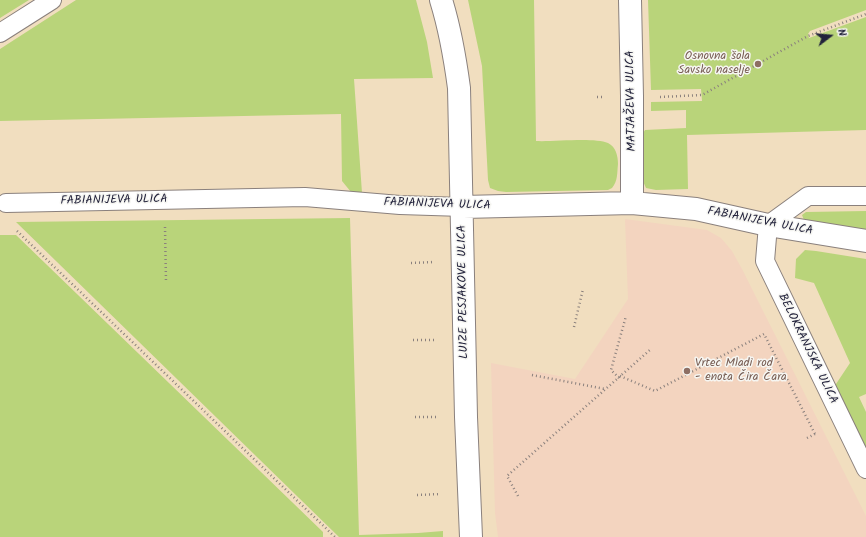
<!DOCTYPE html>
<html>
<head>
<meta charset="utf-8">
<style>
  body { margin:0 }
  #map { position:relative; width:866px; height:537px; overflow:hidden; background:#f1debf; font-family:Kalam,sans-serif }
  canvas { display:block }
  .north { position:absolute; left:810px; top:16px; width:40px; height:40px; -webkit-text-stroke:3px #f6f6f2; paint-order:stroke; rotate:74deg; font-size:11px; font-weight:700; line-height:16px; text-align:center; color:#22223b }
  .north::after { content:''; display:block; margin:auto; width:14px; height:18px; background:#22223b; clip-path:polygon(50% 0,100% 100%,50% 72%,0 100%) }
</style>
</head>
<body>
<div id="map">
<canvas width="866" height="537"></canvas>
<div class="north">N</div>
</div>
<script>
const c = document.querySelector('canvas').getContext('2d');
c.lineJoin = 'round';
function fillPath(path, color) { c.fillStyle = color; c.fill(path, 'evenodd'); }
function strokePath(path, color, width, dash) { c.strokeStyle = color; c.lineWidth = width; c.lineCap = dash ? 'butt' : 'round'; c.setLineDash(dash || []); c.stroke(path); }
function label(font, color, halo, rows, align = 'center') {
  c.font = font + ' Kalam,sans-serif'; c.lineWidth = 3; c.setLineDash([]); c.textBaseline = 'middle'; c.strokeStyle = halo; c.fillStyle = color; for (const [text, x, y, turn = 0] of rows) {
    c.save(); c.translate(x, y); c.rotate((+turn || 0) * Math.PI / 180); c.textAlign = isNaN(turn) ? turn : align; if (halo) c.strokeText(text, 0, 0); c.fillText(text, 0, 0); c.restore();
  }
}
fillPath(new Path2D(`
  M625 219 707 230 721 238 732 251 742 269 866 516V537H498L495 513 491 363 575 379 628 299Z`), '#f3d4bf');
fillPath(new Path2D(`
  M0 0H29L0 18Z
  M76 0H416L427 42 433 78 354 79 362 193 351 192 342 181 341 114 0 121V49Z
  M468 0H534L536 141C553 142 594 137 608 143 616 147 618 156 618 164 617 173 618 181 612 188L608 190 506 192 498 191 490 188 488 180 482 66Z
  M648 0H866V10L810 31 808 34 809 38 866 17V130L687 135 688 189 656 190 646 188 642 179V135L645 130 686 128V110L651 111V102L702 101 701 89 651 90Z
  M866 211V232L804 220 802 215 806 212Z
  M350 218 359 535 418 533 443 531V537H339L16 222Z
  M0 235H16L323 532V537H0Z
  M805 250 816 251 866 259V394L859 397 866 412V452L834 387 850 363 814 283 795 278 796 259Z`), '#b9d47a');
const service = new Path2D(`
  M0 33 52 0
  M866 196H808L768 225 765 261 866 469
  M6 203 305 197 400 205 463 207`);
const minor = new Path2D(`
  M441 0C450 29 455 58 459 88L466 417 471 537
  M630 0 632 96V203
  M463 207 632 203 696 209 768 225 866 241`);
strokePath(service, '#8a807d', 20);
strokePath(minor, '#8a807d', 24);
strokePath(new Path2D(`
  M597 97H603
  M660 97 702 95 808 36 866 14
  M165 227 166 282
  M17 231 335 537
  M411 263 434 262
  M574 327 583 289
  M413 340H436
  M532 375 605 389
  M620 376 655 391 764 334 815 434
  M619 378 611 370 626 316
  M415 417H438
  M807 438 815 434
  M417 495 441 494
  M518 496 507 476 651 349`), '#8a807d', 2.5, [1, 3]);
strokePath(service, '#fff', 18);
strokePath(minor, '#fff', 22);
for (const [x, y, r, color] of [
  [758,64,4,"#8d6e63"],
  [687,371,4,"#8d6e63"]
]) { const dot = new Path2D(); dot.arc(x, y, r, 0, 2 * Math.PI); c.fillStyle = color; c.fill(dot); strokePath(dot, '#f6f6f2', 1.5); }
label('12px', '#785e54', '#f6f6f2', [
  ["Osnovna šola",750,57],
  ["Savsko naselje",750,71],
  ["Vrtec Mladi rod",695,364,"left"],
  ["- enota Čira Čara",695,378,"left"]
], 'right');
label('12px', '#22223b', '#f6f6f2', [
  ["MATJAŽEVA ULICA",632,101,-91],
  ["FABIANIJEVA ULICA",114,201,-1],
  ["FABIANIJEVA ULICA",437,205,2],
  ["FABIANIJEVA ULICA",760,222,11],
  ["LUIZE PESJAKOVE ULICA",464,292,-91],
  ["BELOKRANJSKA ULICA",807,349,64]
]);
</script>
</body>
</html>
